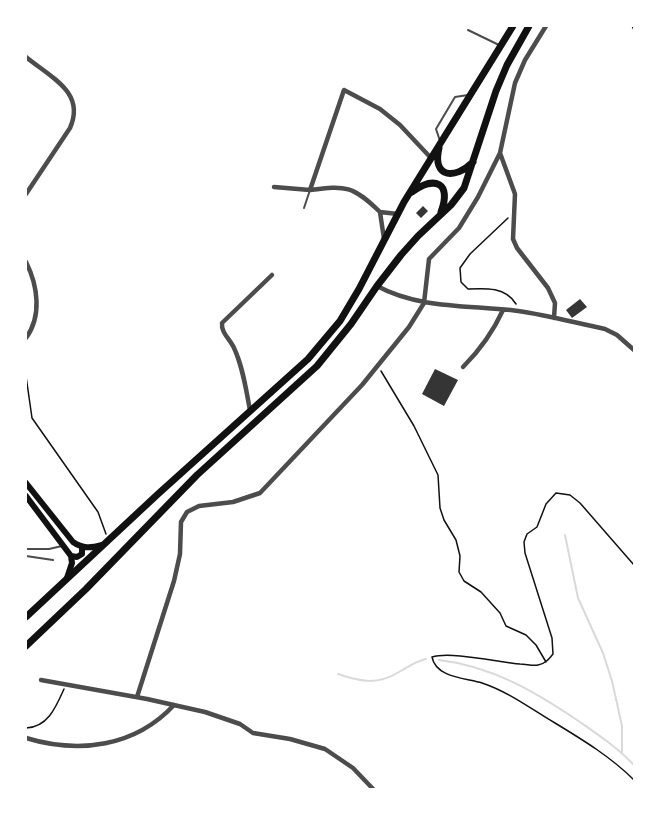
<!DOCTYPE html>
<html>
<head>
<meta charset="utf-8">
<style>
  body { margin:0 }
  #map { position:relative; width:660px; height:815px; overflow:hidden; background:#fff; font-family:"Work Sans",sans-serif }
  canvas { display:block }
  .frame { position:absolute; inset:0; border:27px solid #fff; pointer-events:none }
</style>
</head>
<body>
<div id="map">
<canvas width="660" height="815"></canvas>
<div class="frame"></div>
</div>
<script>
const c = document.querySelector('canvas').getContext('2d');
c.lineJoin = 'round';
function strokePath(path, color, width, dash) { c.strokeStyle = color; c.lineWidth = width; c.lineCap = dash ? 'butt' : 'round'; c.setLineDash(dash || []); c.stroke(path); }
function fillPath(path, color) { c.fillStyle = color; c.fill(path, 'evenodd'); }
strokePath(new Path2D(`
  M565 535 578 598 603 653 612 681 622 726V752
  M439 660C491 666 534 691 577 720 597 734 617 747 634 765
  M338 674C361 682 378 685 399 672 408 667 416 661 426 659`), '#d9d9d9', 2);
fillPath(new Path2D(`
  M423 206 428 211 421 218 416 213Z
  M580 299 587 307 572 318 566 310Z
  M435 369 458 380 444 406 422 394Z`), '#353535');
strokePath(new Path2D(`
  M632 26 634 30
  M508 218 470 254 460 268 461 282 468 289C486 288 506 287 516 304
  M381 371 414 426 438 475 440 508 444 520 456 540 460 556 459 572 464 581 481 592 500 613 506 626 526 635 536 645 546 662
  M26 376 32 418 98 512 106 534
  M634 565 580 503 570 495 556 493 546 504 537 527 527 534 524 542 525 553 552 638 553 654C549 659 545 664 538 665 533 666 526 664 520 664 498 662 450 651 432 657 436 678 466 678 482 683 509 692 531 709 555 723 583 740 611 757 634 780
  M26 728C48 727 56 707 64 689`), '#111', 1.5);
strokePath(new Path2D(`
  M468 30 499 45
  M440 141 436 129 455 97 468 95
  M304 208 310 190
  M26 549H49L62 546
  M26 556 53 560`), '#4c4c4c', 2);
strokePath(new Path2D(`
  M546 26 525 60 515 83 500 153 515 194 513 239 517 248 548 288 555 303 554 318
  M26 57C50 77 86 92 70 128L26 194
  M274 187 310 190
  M380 212C353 186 346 185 310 190L344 90 380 109 400 125 431 158
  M384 239 380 212 398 214
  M26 262C38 286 42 316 26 338
  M377 286C419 309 470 305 518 311 547 315 576 323 605 329L617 335 634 350
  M463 367C480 350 493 332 503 310
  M250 410C246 390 243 367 234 348 230 339 221 333 222 323L272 275
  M41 680 147 699 205 712 240 724 253 733 290 739 325 749 353 768 374 790
  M137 697 174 581 180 554 181 522 187 512 199 506 233 502 260 493 362 385 409 327 424 303 429 259 459 228 478 197 500 153
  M26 738C79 754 135 747 174 705`), '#4c4c4c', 4.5);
strokePath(new Path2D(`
  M26 483 73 542C83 549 91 548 102 545
  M26 496 71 556 72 563 67 578
  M71 556 77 557 82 554V547`), '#111', 6);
strokePath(new Path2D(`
  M439 148C432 178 455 180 473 162
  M412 192C435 175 452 183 441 212
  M26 617 158 494 308 359 340 321 359 289 404 202 513 26
  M26 646 86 589 197 475 317 366 351 324 377 286 401 255 418 236 451 205 464 188 496 91 507 65 529 26`), '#111', 7);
</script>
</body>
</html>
